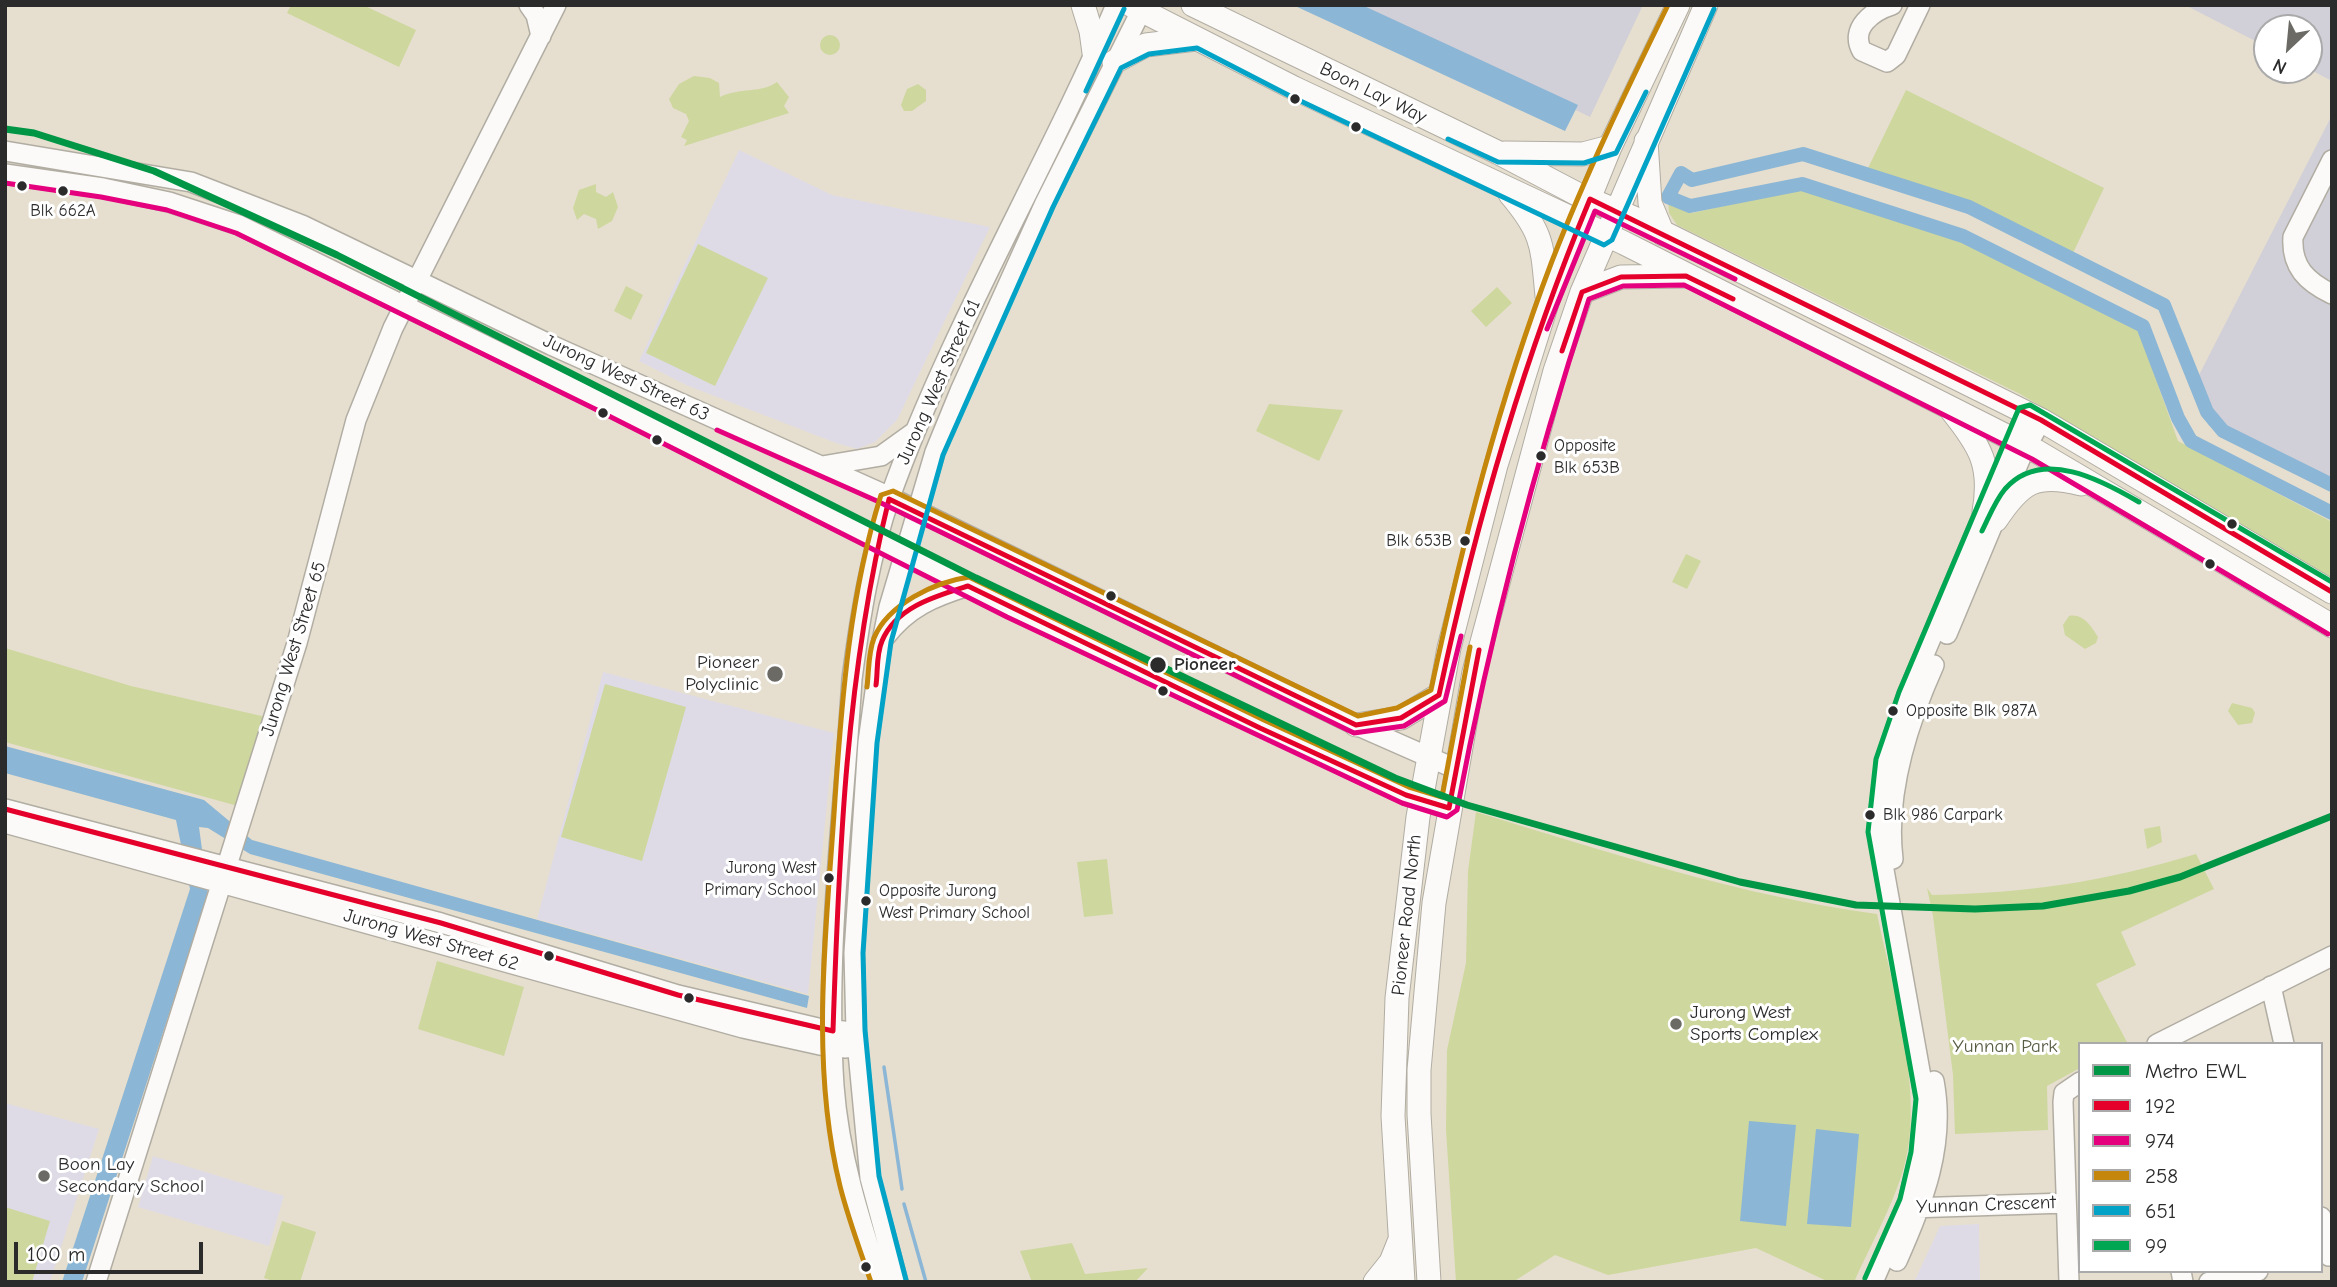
<!DOCTYPE html>
<html>
<head>
<meta charset="utf-8">
<style>
  body { margin:0 }
  #map { position:relative; width:2337px; height:1287px; overflow:hidden; background:#e6dfcf; font-family:"Comic Neue",sans-serif }
  canvas { display:block }
  .frame { position:absolute; inset:0; border:7px solid #2b2b2b; pointer-events:none }
  .legend { position:absolute; left:2078px; top:1042px; width:245px; height:231px; box-sizing:border-box; background:#fff; border:2px solid #aaa; margin:0; padding:9px 12px; list-style:none; font-size:21px; color:#2b2b2b }
  .legend li { display:flex; align-items:center; gap:14px; height:35px }
  .legend b { width:35px; border:2px solid #aaa }
  .north { position:absolute; left:2253px; top:14px; width:70px; height:70px; box-sizing:border-box; background:#fff; border:2px solid #aaa; border-radius:50%; rotate:206deg; font-size:19px; font-weight:700; line-height:28px; text-align:center; color:#2b2b2b }
  .north::after { content:''; display:block; margin:auto; width:24px; height:32px; background:#6c6a64; clip-path:polygon(50% 0,100% 100%,50% 72%,0 100%) }
  .scale { position:absolute; left:14px; top:1242px; width:189px; height:32px; box-sizing:border-box; border:4px solid #2b2b2b; border-top:0; padding-left:9px; font-size:21px; line-height:24px; white-space:nowrap; color:#2b2b2b; -webkit-text-stroke:5px #fff; paint-order:stroke }
</style>
</head>
<body>
<div id="map">
<canvas width="2337" height="1287"></canvas>
<div class="frame"></div>
<ul class="legend">
<li><b style="height:9px;background:#009645"></b>Metro EWL</li>
<li><b style="height:9px;background:#e4002b"></b>192</li>
<li><b style="height:9px;background:#e5007d"></b>974</li>
<li><b style="height:9px;background:#c4870b"></b>258</li>
<li><b style="height:9px;background:#02a3c6"></b>651</li>
<li><b style="height:9px;background:#00a651"></b>99</li>
</ul>
<div class="north">N</div>
<div class="scale">100 m</div>
</div>
<script>
const c = document.querySelector('canvas').getContext('2d');
c.lineJoin = 'round';
function fillPath(path, color) { c.fillStyle = color; c.fill(path, 'evenodd'); }
function strokePath(path, color, width, dash) { c.strokeStyle = color; c.lineWidth = width; c.lineCap = dash ? 'butt' : 'round'; c.setLineDash(dash || []); c.stroke(path); }
function label(font, color, halo, rows, align = 'center') {
  c.font = font + ' "Comic Neue",sans-serif'; c.lineWidth = 6; c.setLineDash([]); c.textBaseline = 'middle'; c.strokeStyle = halo; c.fillStyle = color; for (const [text, x, y, turn = 0] of rows) {
    c.save(); c.translate(x, y); c.rotate((+turn || 0) * Math.PI / 180); c.textAlign = isNaN(turn) ? turn : align; if (halo) c.strokeText(text, 0, 0); c.fillText(text, 0, 0); c.restore();
  }
}
fillPath(new Path2D(`
  M739 150 832 195 990 227 897 420 875 442 857 449 836 443 686 385 639 361Z
  M603 672 834 733 808 994 537 919Z
  M5 1103 99 1129 50 1282H5Z
  M153 1156 284 1196 269 1246 138 1207Z
  M1979 1224 1980 1282H1914L1940 1226Z`), '#dfdbe6');
fillPath(new Path2D(`
  M1362 5H1643L1590 117Z
  M2185 5H2332V81L2309 69V28H2267V47Z
  M2332 115V485L2208 425 2198 377Z`), '#d1cfd7');
fillPath(new Path2D(`
  M291 5H363L416 30 399 67 287 13Z
  M820 45a10 10 0 1 1 20 0a10 10 0 1 1-20 0Z
  M694 76 710 78 719 83 720 97C740 87 760 94 777 82L789 97 784 106 789 113 684 146 687 140 681 137 689 121 686 114 673 108 669 99 679 84Z
  M918 84 926 90V101L912 111H904L901 105 907 89Z
  M1906 90 2104 188 2073 253 1964 199 1868 168Z
  M596 184V192L606 197 613 192 618 207 612 221 598 229 596 219 584 214 577 220 573 208 579 190Z
  M1800 189 1966 242 2138 329 2178 441 2332 522V578L2020 394 1677 225 1669 213 1668 199 1692 213Z
  M698 244 768 278 715 386 646 353Z
  M626 286 643 295 631 320 614 311Z
  M1497 287 1512 303 1486 327 1471 311Z
  M1269 404 1343 410 1319 461 1256 431Z
  M1686 554 1701 561 1687 589 1672 582Z
  M2069 616C2083 613 2091 626 2098 637L2096 643 2085 649 2065 635 2063 625Z
  M5 648 131 686 266 717 238 806 5 742Z
  M605 684 686 707 642 861 561 837Z
  M2232 703 2252 708 2255 713 2252 723 2238 725 2228 711Z
  M1476 812C1608 852 1740 896 1877 914 1893 991 1927 1099 1902 1174 1890 1211 1870 1246 1854 1282H1829L1756 1248 1608 1275 1555 1255 1513 1282H1456L1446 1130 1447 1050 1466 963 1468 871Z
  M2160 826 2162 842 2147 849 2144 829Z
  M2196 854 2214 889 2121 932 2136 965 2096 984 2128 1044H2080V1068L2047 1086 2048 1130 1955 1134 1953 1075 1933 916 1927 888 1932 895C2028 893 2103 882 2196 854Z
  M1107 859 1113 914 1084 917 1077 862Z
  M437 961 524 987 504 1056 418 1029Z
  M5 1207 50 1221 32 1282H5Z
  M282 1221 316 1232 300 1282H276L264 1278Z
  M1072 1243 1085 1274 1148 1268 1135 1282H1032L1020 1251Z`), '#ced79e');
fillPath(new Path2D(`
  M1293 5H1362L1578 105 1565 131Z
  M5 746 204 800 252 840 809 996 807 1008 250 854 208 828 199 827 208 894 82 1282H62L190 889 176 820 5 773Z
  M1749 1121 1796 1125 1786 1226 1740 1221Z
  M1816 1129 1859 1134 1851 1227 1807 1224Z`), '#8bb6d5');
strokePath(new Path2D(`
  M884 1067 902 1189
  M904 1204 926 1282`), '#8bb6d5', 3.5);
strokePath(new Path2D(`
  M2332 485 2223 431 2207 412 2164 305 1969 207 1803 154 1692 180 1681 173 1668 197 1690 206 1802 184 1963 236 2143 326 2178 418 2191 441 2332 513`), '#8bb6d5', 14);
const minor = new Path2D(`
  M529 5 536 15 541 36
  M1892 5C1873 11 1849 28 1862 51L1887 62 1896 55 1920 5
  M5 151 191 182 302 225 551 345 881 493 1356 725 1456 769
  M2332 160 2293 237C2291 267 2307 282 2332 294
  M5 174 103 188 169 202 239 225 599 401 1011 609 1406 795 1449 808
  M822 466 881 456 913 433
  M1947 634 2021 457 2041 420
  M885 637C908 607 933 597 968 586
  M5 809 441 923 678 995 822 1029 844 1031
  M5 823 743 1028 820 1045 846 1048
  M1893 859C1885 794 1908 723 1934 665
  M2271 986 2284 1044
  M2157 1044 2332 956
  M1910 1208 2066 1203
  M2321 1217 2329 1256
  M1897 1261C1923 1203 1946 1145 1934 1081
  M2181 1271 2183 1282
  M96 1282 297 643 356 420 393 328 556 5
  M880 1282C859 1217 839 1154 834 1086 825 951 844 813 852 679 860 618 870 555 890 497 951 327 1045 171 1116 5
  M898 1282 870 1178 856 1031 854 953 868 742 882 641 889 607 935 452 960 391 1045 203 1144 5
  M1873 1282 1908 1202 1920 1153 1925 1099 1877 831 1885 761 1907 695 2026 413
  M2069 1282 2063 1102 2064 1093 2080 1082
  M2209 1282 2258 1271`);
const major = new Path2D(`
  M1083 5 1091 31 1094 53
  M1131 5 1294 88 1624 243 2036 451 2332 626
  M1193 5 1499 153 1579 195 1634 218 2041 420 2332 592
  M1114 62 1146 45 1196 39
  M1646 141 1650 203 1663 234
  M1505 153 1583 154 1610 147
  M1510 194C1544 234 1542 246 1547 296
  M1582 292 1621 277 1684 276
  M1952 411C1981 447 1992 466 1984 512
  M1996 520C2021 482 2036 472 2081 484
  M1356 725 1401 718 1439 695
  M1375 1282 1391 1262 1399 1242
  M1403 1282 1393 1116 1397 998 1418 817 1449 648 1496 465 1548 300 1610 147 1678 5
  M1429 1282 1419 1114V1070L1434 903 1474 672 1555 371 1582 292 1706 5`);
strokePath(minor, '#b1ada3', 22);
strokePath(major, '#b1ada3', 25);
strokePath(minor, '#fbfaf8', 19);
strokePath(major, '#fbfaf8', 23);
strokePath(new Path2D(`
  M1562 351 1582 292 1621 277 1686 276 1733 299
  M876 685C878 671 876 655 882 641 896 607 936 596 968 586L1260 728 1406 795 1449 808 1479 650
  M5 809 441 923 678 995 833 1031C839 851 846 674 889 499L1356 725 1401 718 1439 695C1475 525 1523 360 1590 199L2041 420 2332 592`), '#e4002b', 5);
strokePath(new Path2D(`
  M5 183 101 197 167 210 236 233 595 409 1007 617 1402 803 1447 817 1457 810C1490 636 1534 467 1589 299L1623 286 1684 285 2032 459 2328 634
  M1547 329 1595 211 1735 279
  M717 430 877 501 1354 733 1404 726 1445 701 1461 636`), '#e5007d', 5);
strokePath(new Path2D(`
  M867 687C869 671 868 653 874 638 888 604 935 582 969 577L1264 720 1409 787 1442 797 1470 647
  M871 1282C860 1250 848 1218 840 1186 809 1061 827 925 835 799 842 696 850 593 881 495L893 491 1358 716 1397 708 1431 690C1462 544 1499 400 1552 261 1586 174 1627 89 1668 5`), '#c4870b', 5);
strokePath(new Path2D(`
  M1086 91 1124 9
  M1448 139 1498 162 1584 163 1616 153 1646 92
  M906 1280 879 1176 865 1030 863 953 877 743 891 642 943 455 1053 207 1121 68 1149 54 1197 48 1290 96 1604 245 1612 240 1714 9`), '#02a3c6', 5);
strokePath(new Path2D(`
  M1982 531C1989 517 1995 501 2005 489 2042 447 2103 481 2139 502
  M1865 1278 1900 1199 1911 1152 1916 1099 1868 832 1876 759 1899 692 2019 408 2030 405 2332 582`), '#00a651', 5);
strokePath(new Path2D(`
  M5 129 34 133 154 171 337 255 976 578 1395 778 1467 805 1740 882 1856 905 1975 909 2043 906 2129 891 2180 877 2332 816`), '#009645', 7);
for (const [x, y, r, color] of [
  [1295,99,6,"#2b2b2b"],
  [1356,127,6,"#2b2b2b"],
  [22,186,6,"#2b2b2b"],
  [63,191,6,"#2b2b2b"],
  [603,413,6,"#2b2b2b"],
  [657,440,6,"#2b2b2b"],
  [1541,456,6,"#2b2b2b"],
  [2232,524,6,"#2b2b2b"],
  [1465,541,6,"#2b2b2b"],
  [2210,564,6,"#2b2b2b"],
  [1111,596,6,"#2b2b2b"],
  [1158,665,9,"#2b2b2b"],
  [775,674,9,"#6c6a64"],
  [1163,691,6,"#2b2b2b"],
  [1893,711,6,"#2b2b2b"],
  [1870,815,6,"#2b2b2b"],
  [829,878,6,"#2b2b2b"],
  [866,901,6,"#2b2b2b"],
  [549,956,6,"#2b2b2b"],
  [689,998,6,"#2b2b2b"],
  [1676,1024,7,"#6c6a64"],
  [44,1176,7,"#6c6a64"],
  [866,1267,6,"#2b2b2b"]
]) { const dot = new Path2D(); dot.arc(x, y, r, 0, 2 * Math.PI); c.fillStyle = color; c.fill(dot); strokePath(dot, '#fff', 2.5); }
label('17px', '#2b2b2b', '#fff', [
  ["Blk 662A",63,211,"center"],
  ["Opposite",1554,446],
  ["Blk 653B",1554,468],
  ["Blk 653B",1452,541,"right"],
  ["Opposite Blk 987A",1906,711],
  ["Blk 986 Carpark",1883,815],
  ["Jurong West",816,868,"right"],
  ["Primary School",816,890,"right"],
  ["Opposite Jurong",879,891],
  ["West Primary School",879,913]
], 'left');
label('19px', '#2b2b2b', '#fff', [
  ["Boon Lay Way",1373,93,26],
  ["Jurong West Street 63",626,378,25],
  ["Jurong West Street 61",939,382,-66],
  ["Jurong West Street 65",294,649,-73],
  ["Pioneer Road North",1407,915,-84],
  ["Jurong West Street 62",431,940,16],
  ["Yunnan Crescent",1986,1205,-2]
]);
label('19px', '#2b2b2b', '#fff', [
  ["Pioneer",759,663,"right"],
  ["Polyclinic",759,685,"right"],
  ["Jurong West",1690,1013],
  ["Sports Complex",1690,1035],
  ["Boon Lay",58,1165],
  ["Secondary School",58,1187]
], 'left');
label('bold 19px', '#2b2b2b', '#fff', [
  ["Pioneer",1174,665]
], 'left');
label('19px', '#565d42', '#fff', [
  ["Yunnan Park",2005,1047]
]);
</script>
</body>
</html>
